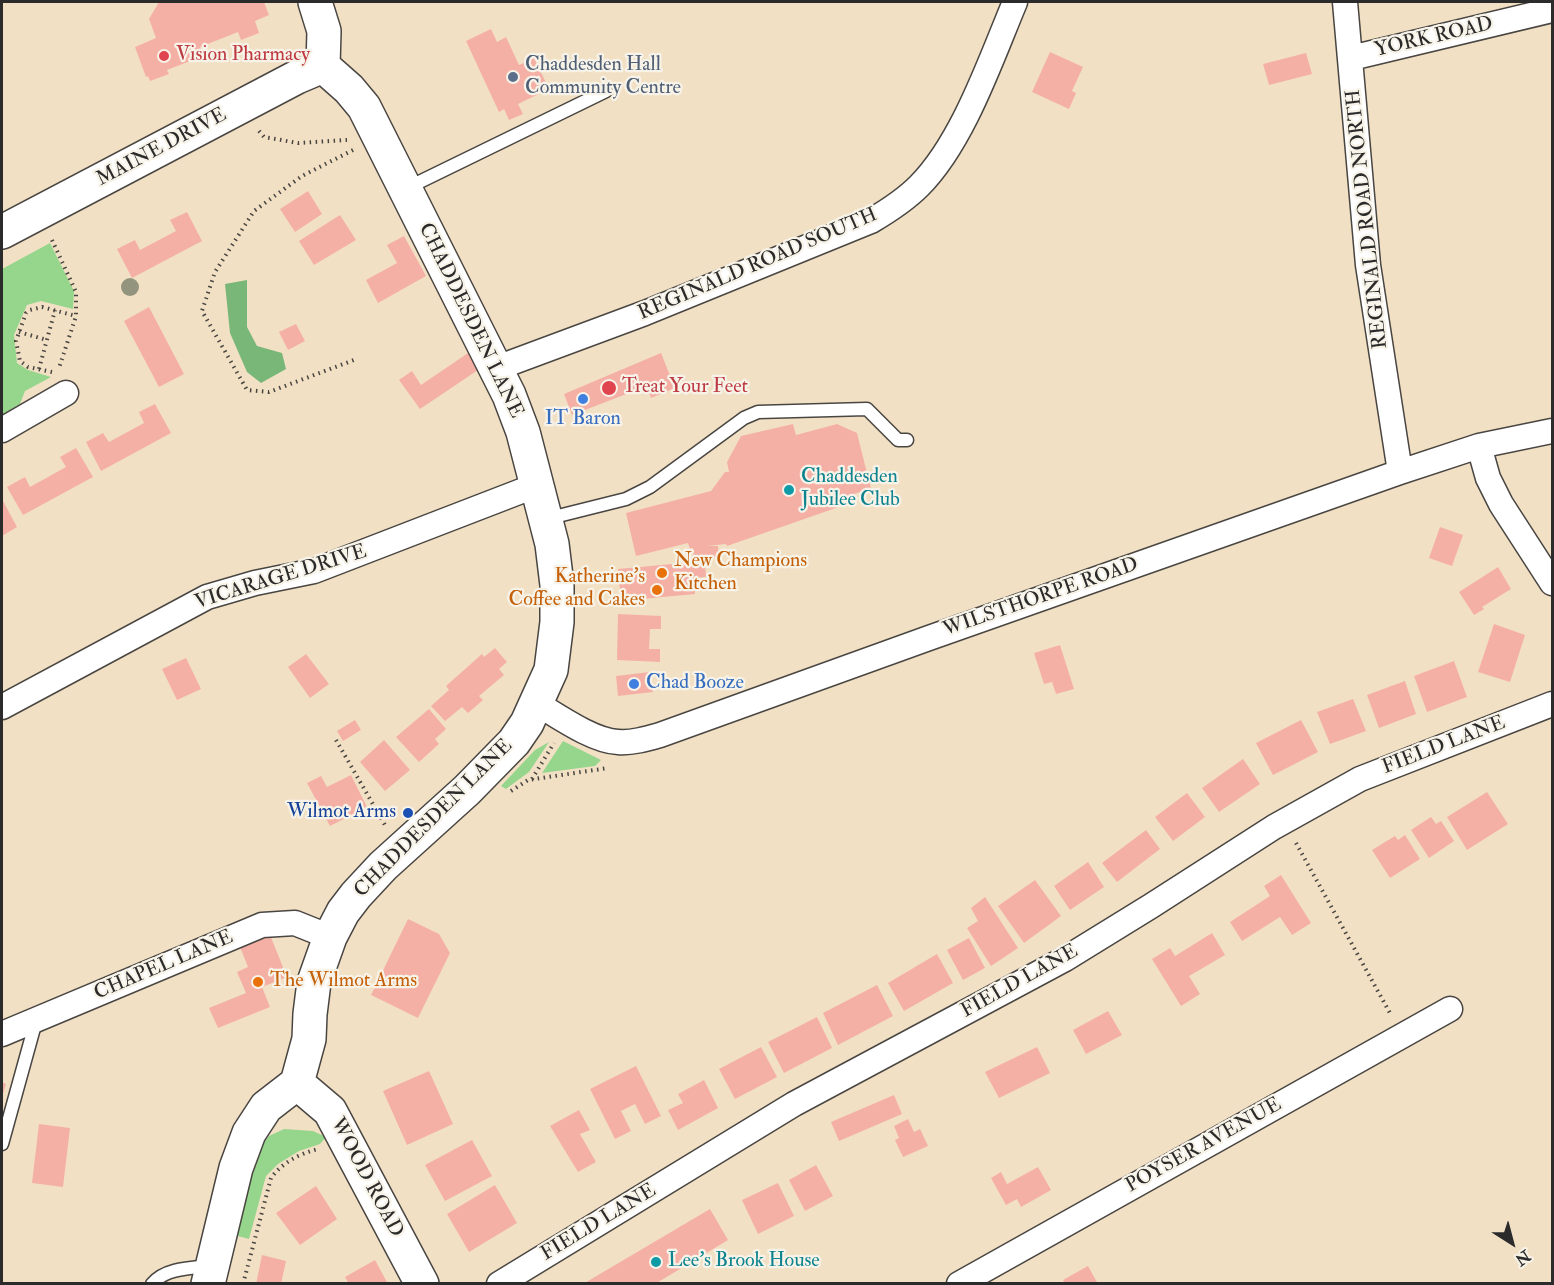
<!DOCTYPE html>
<html>
<head>
<meta charset="utf-8">
<style>
  body { margin:0 }
  #map { position:relative; width:1554px; height:1285px; overflow:hidden; background:#f2e0c5; font-family:"IM FELL Double Pica",serif }
  canvas { display:block }
  .frame { position:absolute; inset:0; border:3px solid #2b2b2b; pointer-events:none }
  .north { position:absolute; left:1482px; top:1213px; width:60px; height:60px; -webkit-text-stroke:4px #f7f3e8; paint-order:stroke; rotate:144deg; font-size:16px; font-weight:700; line-height:24px; text-align:center; color:#2b2b2b }
  .north::after { content:''; display:block; margin:auto; width:21px; height:27px; background:#2b2b2b; clip-path:polygon(50% 0,100% 100%,50% 72%,0 100%) }
</style>
</head>
<body>
<div id="map">
<canvas width="1554" height="1285"></canvas>
<div class="frame"></div>
<div class="north">N</div>
</div>
<script>
const c = document.querySelector('canvas').getContext('2d');
c.lineJoin = 'round';
function fillPath(path, color) { c.fillStyle = color; c.fill(path, 'evenodd'); }
function strokePath(path, color, width, dash) { c.strokeStyle = color; c.lineWidth = width; c.lineCap = dash ? 'butt' : 'round'; c.setLineDash(dash || []); c.stroke(path); }
function label(font, color, halo, rows, align = 'center') {
  c.font = font + ' "IM FELL Double Pica",serif'; c.lineWidth = 4.5; c.setLineDash([]); c.textBaseline = 'middle'; c.strokeStyle = halo; c.fillStyle = color; for (const [text, x, y, turn = 0] of rows) {
    c.save(); c.translate(x, y); c.rotate((+turn || 0) * Math.PI / 180); c.textAlign = isNaN(turn) ? turn : align; if (halo) c.strokeText(text, 0, 0); c.fillText(text, 0, 0); c.restore();
  }
}
fillPath(new Path2D(`
  M50 243 74 291 73 309 41 301 27 305 14 335 17 363 28 370 51 377 25 391 20 404 2 415V269Z
  M563 741 601 760 595 766 542 773Z
  M549 742 529 772 506 789 501 786 535 750Z
  M284 1129 313 1131 326 1137 320 1144 299 1151 278 1164 266 1176 249 1239 234 1235 257 1150 269 1136Z`), '#96d68c');
fillPath(new Path2D(`
  M247 280V327L257 346 282 353 286 369 261 383 247 372 230 333 225 284Z`), '#78b778');
fillPath(new Path2D(`
  M159 2H264L269 15 255 21 259 33 241 40 238 32 200 47 203 56 167 70 169 74 150 81 148 76 146 77 135 47 156 38 149 19Z
  M491 29 497 42 506 37 519 65 534 58 549 89 518 104 523 114 509 120 504 109 499 112 466 41Z
  M1050 52 1083 67 1072 91 1076 93 1069 109 1032 92Z
  M1306 53 1312 74 1269 85 1263 64Z
  M308 191 322 214 295 232 280 209Z
  M187 212 202 241 132 278 117 249 135 240 140 250 176 231 170 220Z
  M340 215 356 240 314 265 299 241Z
  M404 236 426 276 378 303 366 280 397 263 387 245Z
  M149 307 184 374 159 387 124 321Z
  M296 324 305 341 288 350 279 332Z
  M468 353 478 370 420 409 399 380 412 371 421 385Z
  M661 353 675 388 651 398 647 386 572 415 564 394Z
  M155 404 171 433 101 471 86 442 103 433 109 442 144 423 139 412Z
  M793 424 796 435 837 424 857 433 871 489 850 495 853 502 727 546 726 544 707 546H718L719 558 694 560 693 548 690 549 688 543 636 556 626 513 711 491 725 472H729L727 462 741 436Z
  M76 448 93 477 23 515 7 487 25 477 30 487 66 467 60 457Z
  M2 499 17 527 2 536Z
  M1440 527 1463 535 1452 566 1429 558Z
  M705 561 706 577 694 578 695 594 621 601 618 569Z
  M1498 567 1511 589 1482 607 1484 609 1474 615 1459 592Z
  M618 614 661 616V629H650L649 649H660V662L617 660Z
  M1494 624 1525 635 1510 682 1478 672Z
  M1060 645 1074 689 1056 694 1052 682 1044 684 1034 653Z
  M495 648 507 662 499 669 504 675 479 696 483 700 468 713 462 707 445 721 431 706 449 690 446 686 482 654 484 657Z
  M306 654 329 684 310 698 288 667Z
  M186 658 201 689 177 700 162 669Z
  M1454 661 1467 697 1427 712 1414 676Z
  M650 672 653 692 618 696 616 676Z
  M1405 681 1416 714 1379 728 1367 695Z
  M1353 699 1366 731 1330 744 1317 712Z
  M429 709 446 729 435 739 439 744 419 762 396 737Z
  M355 720 361 730 343 741 337 731Z
  M1301 720 1318 752 1273 775 1256 743Z
  M384 740 410 770 385 791 360 762Z
  M1243 759 1260 784 1219 812 1202 788Z
  M351 775 367 807 330 826 307 783 321 776 327 787Z
  M1487 792 1508 824 1467 850 1447 817Z
  M1187 793 1205 817 1173 841 1155 817Z
  M1431 817 1436 824 1441 821 1454 841 1429 858 1411 830Z
  M1146 830 1160 849 1117 882 1102 863Z
  M1405 835 1420 859 1390 878 1372 850 1395 836 1398 840Z
  M1088 862 1104 887 1070 910 1054 886Z
  M1281 875 1311 923 1292 935 1280 917 1242 941 1230 922 1270 896 1264 886Z
  M1035 880 1061 916 1024 943 998 906Z
  M985 897 1018 948 991 966 967 928 978 921 971 908Z
  M408 919 439 934 450 953 418 1018 371 995Z
  M1212 933 1225 955 1189 976 1200 994 1181 1006 1152 959 1170 948 1175 956Z
  M270 935 287 977 262 987 270 1007 218 1028 209 1008 246 993 237 972 248 967 240 947Z
  M969 938 985 968 963 980 947 950Z
  M937 954 953 983 904 1011 888 983Z
  M877 985 893 1016 838 1045 823 1013Z
  M1108 1011 1122 1035 1086 1054 1073 1030Z
  M817 1017 832 1048 784 1073 768 1042Z
  M761 1047 777 1077 735 1099 719 1069Z
  M1037 1047 1050 1073 999 1098 985 1072Z
  M636 1066 661 1116 645 1124 635 1104 621 1111 631 1131 615 1139 590 1089Z
  M429 1071 453 1124 407 1145 383 1091Z
  M704 1080 718 1108 678 1130 668 1110 683 1103 678 1094Z
  M2 1082 6 1084 2 1097Z
  M894 1095 902 1114 839 1141 831 1122Z
  M579 1110 590 1130 580 1134 596 1162 578 1172 550 1126Z
  M908 1119 914 1132 920 1129 928 1146 903 1157 895 1140 899 1138 894 1126Z
  M39 1124 70 1128 63 1187 32 1183Z
  M472 1140 492 1176 445 1201 425 1165Z
  M816 1165 833 1196 805 1211 789 1180Z
  M1038 1167 1051 1190 1021 1207 1017 1199 1006 1205 991 1178 1001 1172 1007 1184Z
  M778 1183 794 1216 758 1234 742 1200Z
  M495 1185 517 1223 469 1252 447 1214Z
  M316 1186 337 1219 300 1245 276 1213Z
  M710 1209 728 1240 655 1284H583Z
  M262 1255 286 1261 281 1284H256Z
  M375 1260 388 1284H349L345 1277Z
  M1088 1266 1098 1284H1065L1063 1280Z`), '#f5b0a6');
const lane = new Path2D(`
  M407 188 606 91
  M546 519 626 499 650 487 744 418 758 412 867 409 898 440H907
  M2 1144 36 1021
  M152 1284C165 1268 191 1268 210 1266`);
const street = new Path2D(`
  M1345 2 1368 265 1400 472
  M1351 58 1552 10
  M497 368 645 313 871 221C888 211 905 200 919 186 963 142 991 59 1015 2
  M2 430 66 393
  M1479 446 1488 478 1501 504 1552 583
  M536 703C558 716 593 741 618 742 632 743 646 739 660 735L929 638 1400 472 1479 446 1552 431
  M2 707 207 597 255 583 314 571 537 485
  M2 1034 262 925 295 923 330 937
  M499 1284 794 1104 1065 959 1151 906 1274 827 1360 779 1552 704
  M959 1284 1450 1009`);
const secondary = new Path2D(`
  M315 2 324 31 323 66
  M2 232 297 77 323 66
  M297 1083 309 1039 310 1014 314 982 330 937 343 912 356 895 383 866 467 790 514 742 527 723 551 670 557 622V585L552 544 523 432 509 395 364 107 349 89 323 66
  M297 1083 330 1111 422 1284
  M208 1284 236 1168 249 1133 266 1107 297 1083`);
strokePath(lane, '#494642', 15);
strokePath(street, '#494642', 27);
strokePath(secondary, '#494642', 36);
strokePath(new Path2D(`
  M259 131 264 137 298 143 347 140
  M353 150 302 176 254 211 215 272 202 311 247 390 269 392 354 360
  M52 240 76 292V316L59 368
  M19 332 47 340
  M39 369 55 310
  M52 372 28 367 20 361 16 341 26 313 30 310 42 307 76 316
  M336 740 385 825
  M532 779 554 743
  M511 791 528 780 608 768
  M1296 843 1391 1015
  M243 1284 271 1178C283 1162 299 1154 318 1149`), '#494642', 4, [1.5, 4.5]);
strokePath(lane, '#fff', 12);
strokePath(street, '#fff', 24);
strokePath(secondary, '#fff', 33);
c.fillStyle = '#93947e';
for (const [x, y] of [
  [130,287]
]) { c.beginPath(); c.arc(x, y, 9, 0, 2 * Math.PI); c.fill(); }
for (const [x, y, r, color] of [
  [164,56,6,"#e0444e"],
  [513,77,6,"#5c6f8a"],
  [609,388,8,"#e0444e"],
  [583,399,6,"#3f7fe0"],
  [789,490,6,"#0f9aa8"],
  [662,573,6,"#e8710a"],
  [657,590,6,"#e8710a"],
  [634,684,6,"#3f7fe0"],
  [408,813,6,"#1a4fb4"],
  [258,982,6,"#e8710a"],
  [656,1262,6,"#0f9aa8"]
]) { const dot = new Path2D(); dot.arc(x, y, r, 0, 2 * Math.PI); c.fillStyle = color; c.fill(dot); strokePath(dot, '#f7f3e8', 2); }
label('20px', '#2b2b2b', '#f7f3e8', [
  ["YORK ROAD",1434,38,-13],
  ["MAINE DRIVE",162,148,-28],
  ["REGINALD ROAD NORTH",1368,219,-96],
  ["REGINALD ROAD SOUTH",758,265,-23],
  ["CHADDESDEN LANE",470,321,64],
  ["VICARAGE DRIVE",281,578,-17],
  ["WILSTHORPE ROAD",1041,598,-19],
  ["FIELD LANE",1444,746,-21],
  ["CHADDESDEN LANE",434,819,-45],
  ["CHAPEL LANE",164,966,-23],
  ["FIELD LANE",1020,982,-29],
  ["POYSER AVENUE",1204,1146,-29],
  ["WOOD ROAD",366,1178,62],
  ["FIELD LANE",599,1223,-31]
]);
label('20px', '#be3a42', '#f7f3e8', [
  ["Vision Pharmacy",176,56],
  ["Treat Your Feet",622,388]
], 'left');
label('20px', '#4e5e75', '#f7f3e8', [
  ["Chaddesden Hall",525,66],
  ["Community Centre",525,89]
], 'left');
label('20px', '#366cbe', '#f7f3e8', [
  ["IT Baron",583,420],
  ["Chad Booze",646,684,"left"]
]);
label('20px', '#0d838f', '#f7f3e8', [
  ["Chaddesden",801,478],
  ["Jubilee Club",801,501],
  ["Lee's Brook House",668,1262]
], 'left');
label('20px', '#c56008', '#f7f3e8', [
  ["New Champions",674,562],
  ["Kitchen",674,585],
  ["Katherine's",645,578,"right"],
  ["Coffee and Cakes",645,601,"right"],
  ["The Wilmot Arms",270,982]
], 'left');
label('20px', '#164399', '#f7f3e8', [
  ["Wilmot Arms",396,813]
], 'right');
</script>
</body>
</html>
